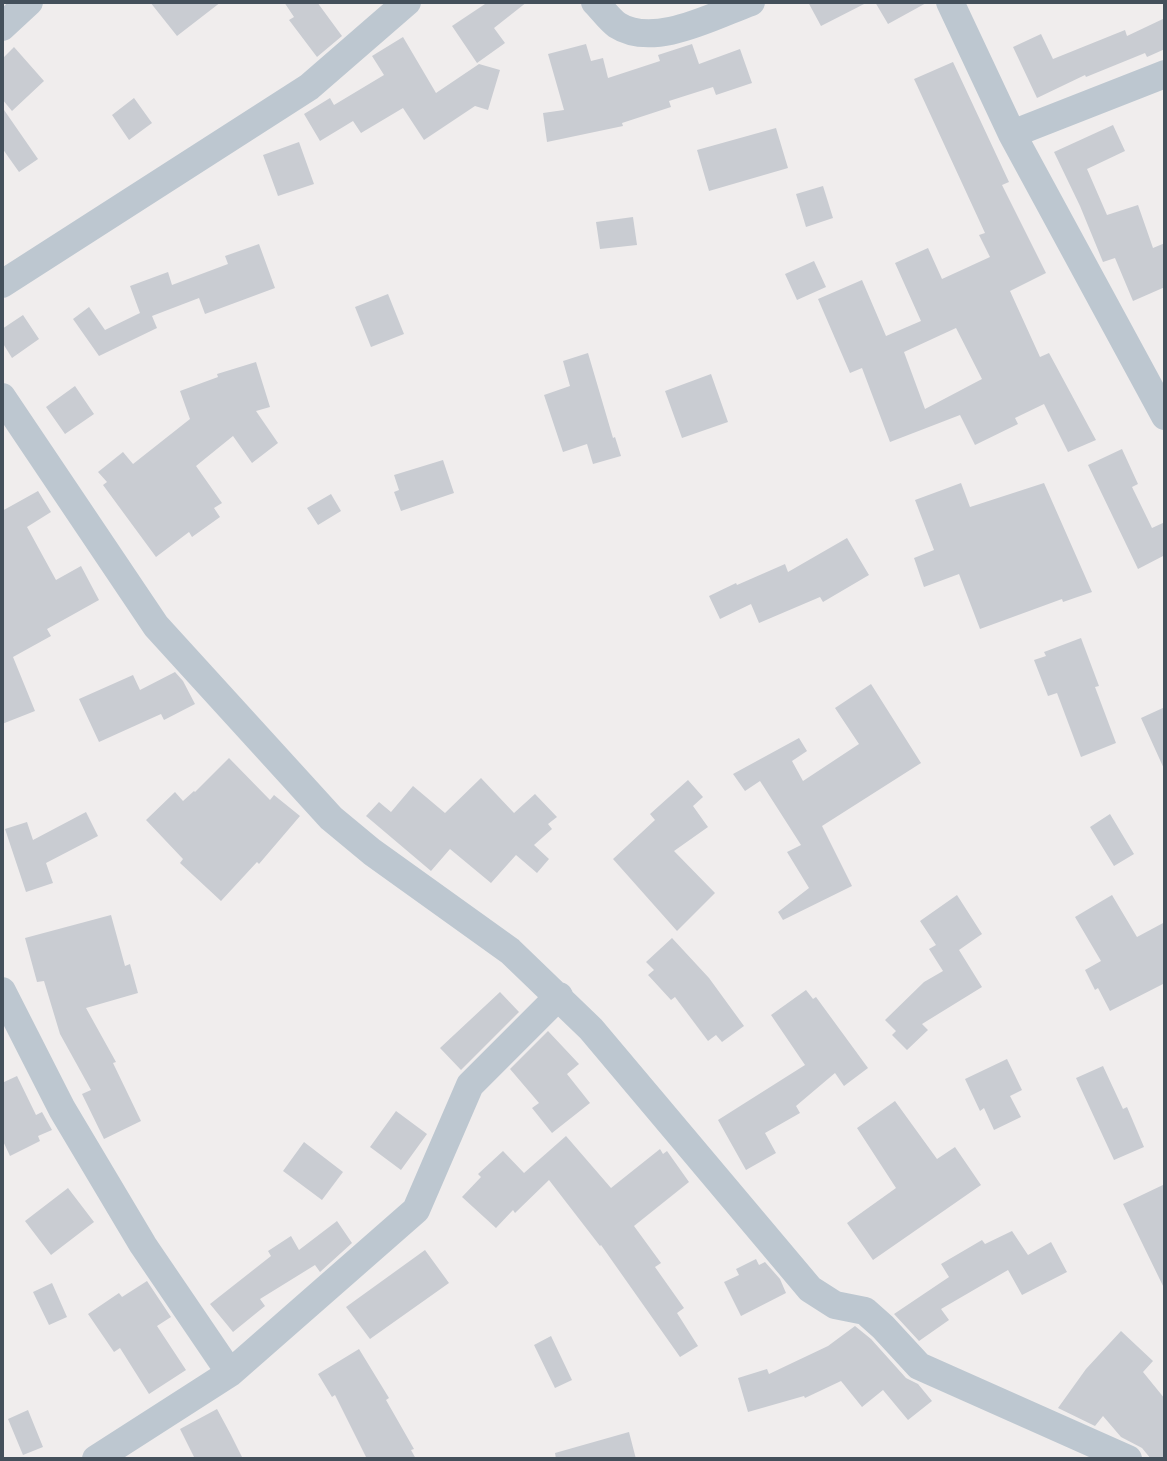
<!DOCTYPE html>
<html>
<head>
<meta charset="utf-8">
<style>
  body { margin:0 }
  #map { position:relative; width:1167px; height:1461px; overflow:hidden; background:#f0eded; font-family:"Space Grotesk",sans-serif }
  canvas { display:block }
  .frame { position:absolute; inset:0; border:4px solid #44505b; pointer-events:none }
</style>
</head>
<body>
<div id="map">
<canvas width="1167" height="1461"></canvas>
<div class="frame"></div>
</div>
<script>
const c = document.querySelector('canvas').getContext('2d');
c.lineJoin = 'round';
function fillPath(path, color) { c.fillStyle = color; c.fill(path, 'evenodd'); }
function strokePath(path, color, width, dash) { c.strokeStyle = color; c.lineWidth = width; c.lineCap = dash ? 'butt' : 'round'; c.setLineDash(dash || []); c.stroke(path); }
fillPath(new Path2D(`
  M150 2H221L177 36Z
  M284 2H317L342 36 317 57 289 20 294 17Z
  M488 2H527L494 28 505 43 477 63 452 26Z
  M808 2H868L821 26Z
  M875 2H928L888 24Z
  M1165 18V49L1147 57 1145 53 1086 77 1085 75 1037 98 1013 47 1041 34 1053 59 1125 30 1127 36Z
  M403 37 436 93 479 64 500 70 488 110 475 106 424 140 403 108 361 133 353 121 320 141 304 114 330 98 334 105 384 75 372 56Z
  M586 44 591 61 603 58 608 78 660 61 658 55 692 44 699 64 740 49 752 83 716 95 713 87 669 101 671 107 622 123 623 126 547 142 543 113 564 110 548 54Z
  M14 47 44 81 12 111 2 99V59Z
  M953 62 1009 182 1002 185 1046 273 1010 291 1040 357 1049 353 1096 440 1068 452 1044 404 1015 418 1018 424 975 445 960 415 890 442 862 368 850 373 818 299 862 280 886 336 921 321 895 263 928 248 942 279 990 257 979 235 985 233 914 79ZM956 328 982 379 925 409 904 352Z
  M134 98 152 123 129 140 112 115Z
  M2 107 38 159 19 172 2 148Z
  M1113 125 1125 151 1087 169 1107 215 1138 205 1153 248 1165 243V287L1133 301 1115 258 1103 262 1080 206 1054 152Z
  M776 128 788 168 709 191 697 150Z
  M299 142 314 184 278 196 263 155Z
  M823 186 833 218 806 227 796 194Z
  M633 217 637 245 600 249 596 222Z
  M259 244 275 288 205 314 199 298 152 316 157 328 99 356 73 319 89 307 105 330 140 313 130 286 168 272 172 285 228 264 225 256Z
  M814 261 826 287 797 300 785 274Z
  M388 294 404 334 371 347 355 307Z
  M23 315 39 339 12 358 2 342V329Z
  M588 353 613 438 615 437 621 456 593 464 587 444 563 452 544 395 570 386 563 361Z
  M256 362 270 407 256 411 278 443 252 463 233 436 196 466 222 503 214 508 220 517 192 537 189 532 156 557 103 485 107 482 98 472 123 452 133 464 190 419 180 391 218 377 217 374Z
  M711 374 728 422 682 438 665 391Z
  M75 386 94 414 65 434 46 407Z
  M1122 449 1138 484 1132 487 1152 528 1165 522V555L1138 569 1088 465Z
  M443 460 454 493 401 511 394 492 399 490 394 475Z
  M961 483 970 507 1044 483 1092 592 1063 602 1062 599 980 629 959 574 924 587 914 558 934 550 915 500Z
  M38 491 51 512 27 527 56 580 81 566 99 600 47 629 51 636 13 657 35 711 2 724V511Z
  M331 494 341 511 318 525 307 508Z
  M847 538 869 575 823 602 820 597 759 623 751 604 720 619 709 596 736 583 737 585 785 564 788 572Z
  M1081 638 1099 686 1095 687 1116 743 1081 757 1057 693 1048 696 1034 660 1046 656 1044 652Z
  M175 672 183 681 195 704 164 720 161 714 99 742 79 699 133 675 140 690Z
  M871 684 921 763 822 826 852 886 783 920 778 912 809 888 787 852 801 845 760 781 745 791 733 774 799 738 807 751 792 761 803 781 859 744 835 708Z
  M1165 707V771L1141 718Z
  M229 758 270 800 274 795 300 816 259 864 257 862 221 901 180 863 183 859 146 820 175 792 183 801 194 791 195 792Z
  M481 778 514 813 535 794 557 817 548 824 552 829 534 845 549 859 537 873 516 855 491 883 450 849 431 871 366 816 379 802 391 812 413 786 445 813Z
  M688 780 703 797 693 806 708 827 674 851 715 893 677 931 613 859 655 820 650 814Z
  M86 812 98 836 46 863 53 883 26 892 5 829 27 822 33 840Z
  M1110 814 1134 854 1114 866 1090 827Z
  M957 895 982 934 959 950 982 987 922 1024 928 1030 907 1050 892 1035 896 1031 885 1020 924 982 943 971 929 949 936 945 920 921Z
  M1112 895 1137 937 1165 922V983L1110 1011 1098 988 1095 990 1085 970 1101 961 1075 917Z
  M111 915 125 966 130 964 138 993 86 1008 116 1062 113 1063 141 1121 104 1139 82 1094 91 1090 60 1034 44 981 37 982 25 938Z
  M672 938 709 978 744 1026 722 1042 716 1035 708 1041 675 997 671 1000 648 975 654 970 646 962Z
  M806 990 813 999 816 997 868 1068 844 1086 835 1073 796 1106 800 1113 765 1133 776 1153 746 1170 718 1120 805 1065 771 1015Z
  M500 992 519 1012 461 1070 440 1048Z
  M548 1031 579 1064 567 1074 590 1103 552 1133 532 1108 539 1103 510 1069Z
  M1007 1059 1022 1090 1010 1096 1021 1117 994 1130 984 1108 980 1111 965 1079Z
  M1103 1066 1123 1109 1127 1107 1144 1147 1114 1160 1076 1078Z
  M17 1076 36 1115 42 1112 52 1130 38 1136 40 1141 10 1156 2 1139V1083Z
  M895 1101 937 1159 955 1147 981 1185 873 1260 847 1223 896 1188 857 1128Z
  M396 1111 427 1134 401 1170 370 1147Z
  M566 1136 611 1188 660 1149 663 1154 667 1151 689 1182 634 1226 661 1263 655 1267 684 1308 677 1313 698 1346 680 1357 601 1245 600 1246 549 1180 515 1213 513 1210 496 1228 462 1197 481 1177 478 1174 503 1151 524 1173Z
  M304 1142 343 1172 322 1200 283 1171Z
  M1165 1184V1290L1123 1204Z
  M68 1188 94 1222 51 1255 25 1221Z
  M337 1221 352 1243 320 1272 315 1265 260 1299 265 1306 233 1332 210 1304 271 1256 268 1251 291 1236 299 1250Z
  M1012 1231 1028 1255 1051 1242 1067 1272 1022 1295 1008 1270 941 1309 949 1320 919 1341 894 1314 949 1277 941 1264 982 1240 985 1244Z
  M425 1250 449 1283 370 1339 346 1307Z
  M756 1259 759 1265 765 1262 780 1279 786 1293 741 1316 724 1282 739 1275 736 1269Z
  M147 1281 171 1317 157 1326 186 1370 149 1394 120 1348 114 1352 88 1314 119 1293 122 1297Z
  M52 1283 67 1317 49 1325 33 1292Z
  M855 1326 871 1339 906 1378 918 1384 932 1401 908 1420 883 1390 862 1407 841 1381 805 1398 804 1396 748 1412 738 1378 767 1369 769 1374 828 1346Z
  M1121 1331 1153 1361 1143 1372 1165 1399V1459H1151L1142 1448 1121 1437 1103 1416 1095 1426 1058 1408 1086 1369Z
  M551 1336 572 1380 555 1388 534 1345Z
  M359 1349 389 1398 386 1400 414 1449 411 1450 416 1459H367L335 1395 332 1397 318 1374Z
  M217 1409 231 1435 243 1459H195L180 1429Z
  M28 1410 43 1447 23 1455 8 1419Z
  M629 1432 636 1459H556L555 1453Z`), '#c9ccd2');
strokePath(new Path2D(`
  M595 2C602 9 609 19 617 25 654 49 715 15 751 2
  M950 2 1012 134 1165 416
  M2 27 29 2
  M1012 134 1165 74
  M2 284 309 87 407 2
  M2 397 156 626 331 818 372 852 510 951 591 1029 810 1289 835 1305 865 1311 883 1327 919 1366 1128 1459
  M2 991 62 1109 143 1245 230 1373
  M96 1459 230 1373 416 1210 470 1085 559 996`), '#bdc7d0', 28);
</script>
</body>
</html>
